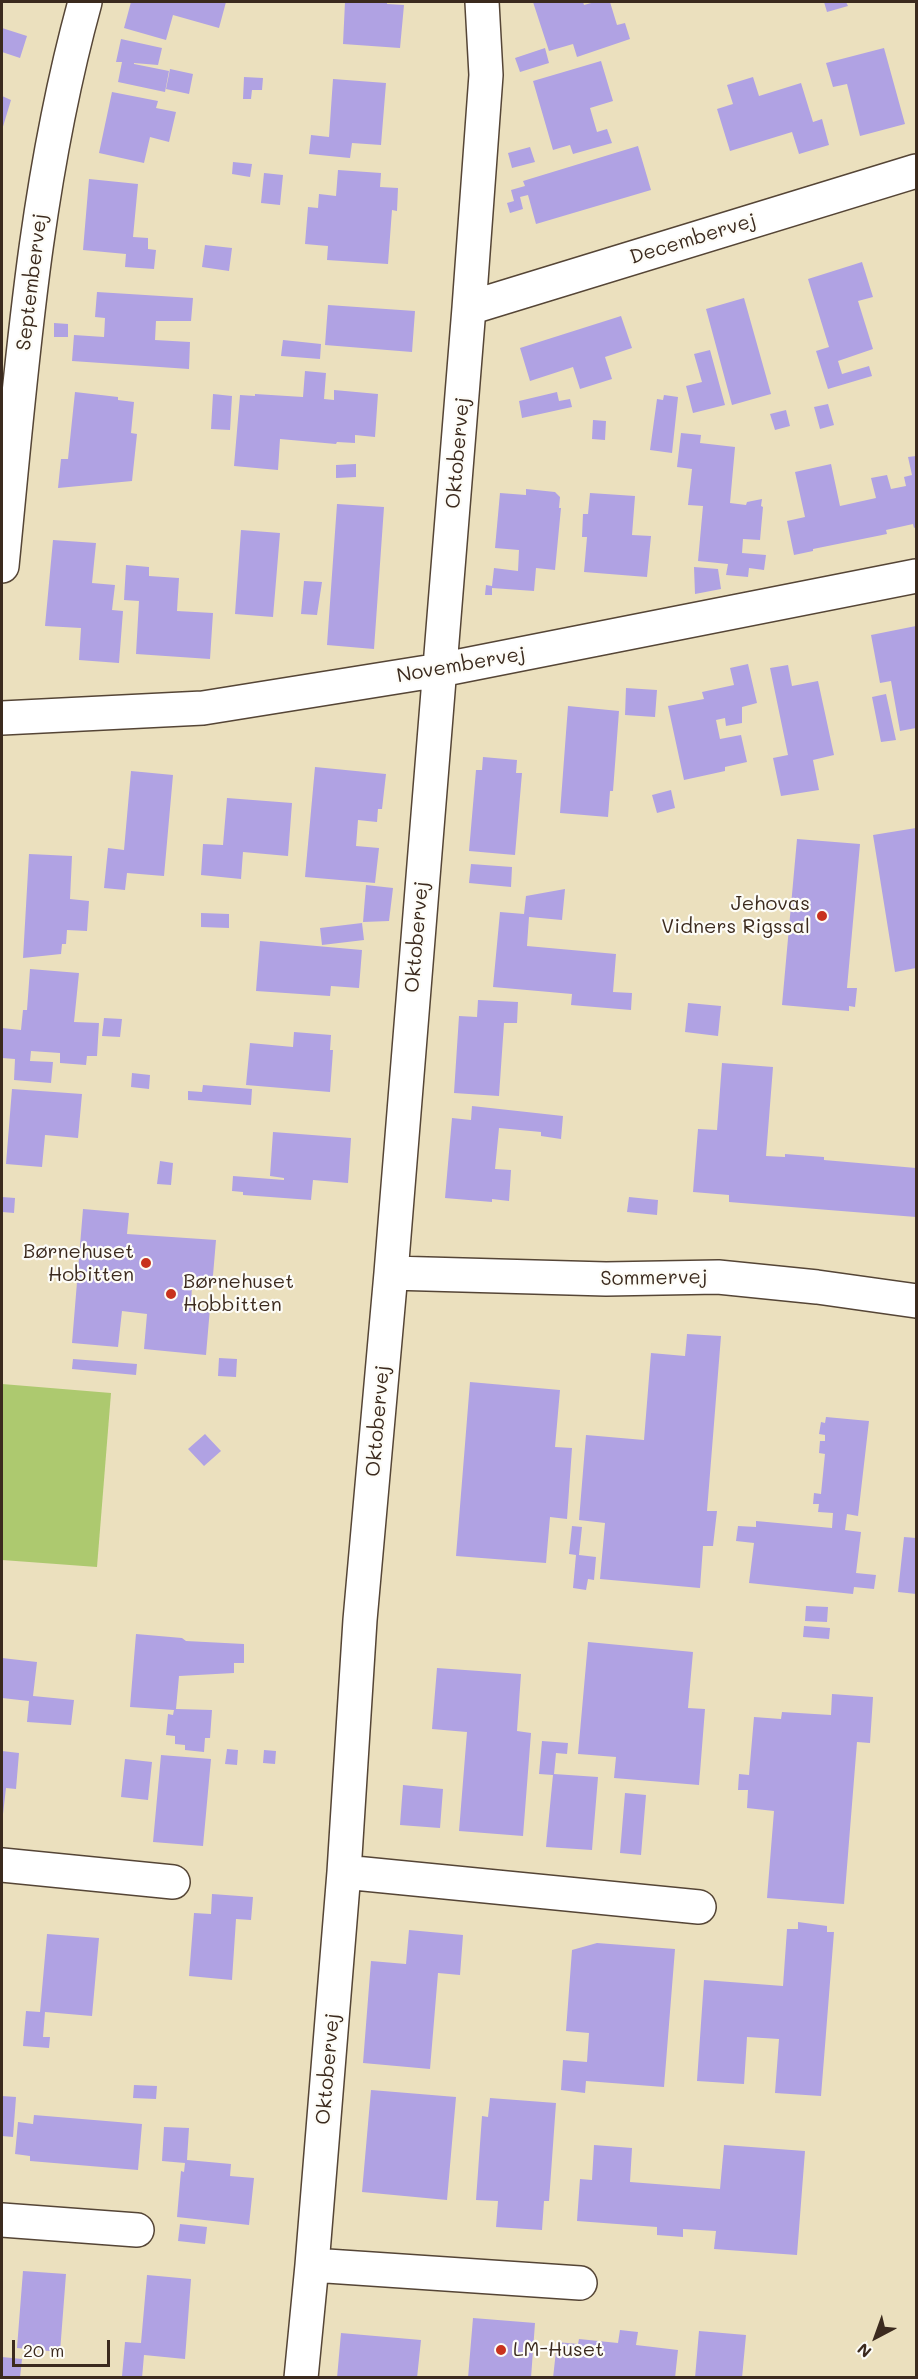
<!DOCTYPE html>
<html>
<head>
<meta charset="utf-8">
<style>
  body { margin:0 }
  #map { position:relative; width:918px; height:2379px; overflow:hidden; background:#ebe0be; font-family:Mali,sans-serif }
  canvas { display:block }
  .frame { position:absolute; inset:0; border:3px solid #3b2a1e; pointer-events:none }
  .north { position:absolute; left:846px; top:2307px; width:60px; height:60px; -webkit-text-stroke:4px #fdfcf7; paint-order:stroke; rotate:221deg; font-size:16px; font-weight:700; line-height:24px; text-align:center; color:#3b2a1e }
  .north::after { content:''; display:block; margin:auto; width:21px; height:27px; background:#3b2a1e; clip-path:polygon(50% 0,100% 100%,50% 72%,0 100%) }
  .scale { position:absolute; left:12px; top:2340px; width:98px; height:27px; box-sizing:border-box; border:3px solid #3b2a1e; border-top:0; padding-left:8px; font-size:18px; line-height:21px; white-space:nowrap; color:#3b2a1e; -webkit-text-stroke:4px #fdfcf7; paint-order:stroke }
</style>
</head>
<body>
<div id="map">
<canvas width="918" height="2379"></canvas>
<div class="frame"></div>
<div class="north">N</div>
<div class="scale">20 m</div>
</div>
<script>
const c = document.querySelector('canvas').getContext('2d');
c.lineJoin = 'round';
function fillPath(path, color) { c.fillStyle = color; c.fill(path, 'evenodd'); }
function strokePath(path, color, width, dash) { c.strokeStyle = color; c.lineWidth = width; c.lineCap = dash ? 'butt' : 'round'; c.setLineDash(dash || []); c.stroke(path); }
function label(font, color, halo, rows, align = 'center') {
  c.font = font + ' Mali,sans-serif'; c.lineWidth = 4.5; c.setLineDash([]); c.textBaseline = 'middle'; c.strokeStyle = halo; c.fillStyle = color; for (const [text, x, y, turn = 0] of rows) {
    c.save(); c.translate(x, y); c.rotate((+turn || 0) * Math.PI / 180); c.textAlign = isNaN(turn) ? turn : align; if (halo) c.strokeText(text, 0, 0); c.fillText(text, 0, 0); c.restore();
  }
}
fillPath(new Path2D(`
  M2 1384 111 1393 97 1567 2 1560Z`), '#adc96f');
fillPath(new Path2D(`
  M131 2H226L219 28 173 15 166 40 124 28Z
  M345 2H387V4L404 5 400 48 343 44Z
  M533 2H583L584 5 595 2H610L617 25 625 23 630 39 577 57 573 44 549 51Z
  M824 2H846L848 6 827 12Z
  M2 28 27 36 20 58 2 52Z
  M121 39 162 48 158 65 134 63V64L169 71 165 92 118 82 122 62H116Z
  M545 48 549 63 520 72 515 58Z
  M884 48 905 124 860 136 847 84 833 87 826 63Z
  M601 61 613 101 590 108 597 132 607 129 612 143 573 154 570 145 553 150 533 81Z
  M170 69 193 74 189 94 166 89Z
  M244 77 263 78 262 90H252L251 99H243Z
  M753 77 759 96 801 83 813 122 822 119 829 145 799 154 792 132 730 151 717 109 733 104 727 85Z
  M333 79 386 83 381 145 352 143 350 158 309 154 311 135 329 137Z
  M112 92 158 101 156 108 176 112 169 142 150 137 144 163 99 153Z
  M2 96 11 100 2 130Z
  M638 146 651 190 536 224 528 195 520 197 523 209 510 213 507 203 514 201 511 190 525 186 523 181Z
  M530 147 535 162 512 168 508 153Z
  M233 162 252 164 250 177 232 174Z
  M338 170 381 173 380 187 398 188 397 211 392 210 388 264 327 260 328 246 305 244 308 207 318 208 319 194 336 196Z
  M264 173 283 175 280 205 261 203Z
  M89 179 138 184 133 237 148 238V249L156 250 154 269 125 267 126 254 83 250Z
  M205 245 232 248 229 271 202 267Z
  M862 262 873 297 858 301 873 349 838 361 842 374 869 366 872 376 828 389 816 351 829 347 808 279Z
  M97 292 193 298 191 321H156L155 340 190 342 189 369 72 361 74 335 104 337 105 318 95 317Z
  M744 298 771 394 732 405 706 309Z
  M328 305 415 311 412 352 325 345Z
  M621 316 632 348 605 357 612 379 580 389 573 367 530 381 520 348Z
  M54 323 68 324V337H54Z
  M283 340 321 344 320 359 281 356Z
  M710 350 725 405 693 413 686 386 702 382 694 354Z
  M305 371 326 373 324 399 334 400V390L378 394 375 437 355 435V443L337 442 336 444 280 439 278 470 234 466 240 395 255 396V394L303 397Z
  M75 392 118 397V400L134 402 131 433 137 434 132 481 58 488 61 459H68Z
  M557 392 559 401 570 399 572 407 522 418 519 401Z
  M213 394 232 396 230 430 211 429Z
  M664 395 678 397 672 453 650 450 657 399 663 400Z
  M828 404 834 425 820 429 814 407Z
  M786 410 790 426 775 430 770 414Z
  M593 420 606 421 605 440 592 439Z
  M681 433 701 435 700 443 735 447 730 503 746 505 747 502 762 499 761 506 763 507 760 540 743 539 742 553 766 555 764 570 749 568 748 577 726 575 728 564 698 561 703 506 688 505 692 469 677 467Z
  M916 456V527L914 528 913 524 886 530 887 534 813 549V551L794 555 787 521 805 517 795 472 831 464 840 506 876 498 871 478 887 475 893 496 891 489 906 486 904 477 912 475 908 457Z
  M356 464V477L336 478V465Z
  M526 489 555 492 560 497 559 508H561L555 570 536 568 534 591 492 588V595H485L486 585 492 586 494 568 518 571 519 550 495 548 500 493 526 495Z
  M590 493 635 496 632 535 651 536 647 577 584 572 587 537H582L583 514H588Z
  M337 504 384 507 374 649 327 645Z
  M241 530 280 533 273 617 235 614Z
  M53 540 96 543 92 583 115 585 112 610 123 611 119 663 79 660 81 628 45 626Z
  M126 565 149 567V576L179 578 177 611 213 613 210 659 136 654 139 601 124 600Z
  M694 567 718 569 721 589 695 594Z
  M304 581 322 582 317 615 301 614Z
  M916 626V728L900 731 891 681 880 683 871 635Z
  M748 664 757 703 742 707V723L726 726 725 718 716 720 720 739 741 735 747 762 725 767V771L684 780 668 706 704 699 702 692 734 685 730 668Z
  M788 665 792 686 818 681 834 755 813 760 819 790 781 796 773 758 788 755 770 668Z
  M626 688 657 690 655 717 625 715Z
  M886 694 896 740 881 742 872 697Z
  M568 706 619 711 613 791H610L608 817 560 813Z
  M483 757 517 760 516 773H522L515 855 469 851 476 770H482Z
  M315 767 386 774 382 809H378L377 822 358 820 356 846 379 848 375 883 305 877Z
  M131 771 173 775 164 876 127 873 125 890 104 888 108 848 124 850Z
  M671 790 675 808 657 813 652 795Z
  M227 798 292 803 288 856 243 852 241 879 201 875 203 844 223 845Z
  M916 828V968L895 972 873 835Z
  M797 839 860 844 847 988H857L855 1007 849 1006V1011L782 1005Z
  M29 854 72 856 70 899 89 901 87 931 67 930 66 944H62L61 954 23 958Z
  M471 864 512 867 511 887 469 883Z
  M366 885 393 888 389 921 363 922Z
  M565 889 562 920 529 917 527 946 616 954 613 992 632 993 631 1010 571 1005 572 994 493 987 500 912 524 914 526 896Z
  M201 913 229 914V928L201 927Z
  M362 923 364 940 322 945 320 928Z
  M260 941 362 950 359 988 331 986 330 996 256 991Z
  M30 969 79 973 74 1022 99 1023 97 1056H87L86 1065 60 1063V1053L31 1051 30 1061 53 1062 51 1083 14 1080 15 1059 2 1058V1028L21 1030 23 1010H27Z
  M478 1000 518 1002 517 1023H504L499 1096 454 1093 459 1016 477 1017Z
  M688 1003 721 1006 718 1036 685 1032Z
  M104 1018 122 1019 120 1037 102 1036Z
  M294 1032 331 1035 330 1050H333L330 1092 246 1085 250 1043 293 1047Z
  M722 1063 773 1067 766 1156 785 1157V1154L824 1157V1160L916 1168V1217L729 1202V1195L693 1192 698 1129 717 1130Z
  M132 1073 150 1075 149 1089 131 1087Z
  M203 1085 252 1089 251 1105 188 1100V1091L202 1092Z
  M12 1089 82 1094 78 1138 45 1135 42 1167 6 1164Z
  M472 1106 563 1116 561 1139 541 1136V1132L499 1128 495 1169 511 1170 509 1201 492 1199V1202L445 1198 452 1118 471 1120Z
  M273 1132 351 1138 348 1183 313 1180 311 1200 243 1195V1192L232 1191 233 1176 284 1180V1178L270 1176Z
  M160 1161 173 1163 171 1185 157 1184Z
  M2 1197 15 1198 14 1213 2 1212Z
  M629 1197 658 1200 657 1215 627 1212Z
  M83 1209 129 1213 127 1234 216 1240 212 1287 192 1285 191 1306 210 1308 206 1355 144 1349 147 1314 122 1311 118 1347 72 1343Z
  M687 1334 721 1336 707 1511H717L713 1546H703L700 1588 600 1579 605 1523 579 1520 586 1435 644 1440 651 1353 685 1356Z
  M219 1358 237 1359 236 1377 218 1376Z
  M73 1359 137 1364 136 1375 72 1369Z
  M470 1382 560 1390 555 1447 572 1448 567 1519 550 1517 546 1563 456 1556Z
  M826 1417 869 1421 858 1516 847 1514 845 1530 861 1532 856 1573 876 1575 874 1589 854 1587 853 1594 749 1583 754 1543 736 1541 738 1526 756 1527V1521L832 1528 833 1513 818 1512 819 1504H813L814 1493 821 1494 825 1454 819 1453 820 1441H825V1435L819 1434 821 1422 825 1423Z
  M205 1434 221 1451 204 1466 188 1449Z
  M572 1526 582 1527 579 1555 596 1557 594 1580 588 1579 586 1590 573 1588 576 1555 569 1554Z
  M904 1537 916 1538V1594L898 1592Z
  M806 1606 828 1607 827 1622 805 1621Z
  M804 1626 830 1628 829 1639 803 1637Z
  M136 1634 182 1638 186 1641 244 1644V1663H234V1673L179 1676 176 1709 212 1710 210 1738H205L204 1752 185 1750V1745L175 1744V1736L166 1735 168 1714 173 1715 174 1710 130 1707Z
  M588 1642 693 1652 688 1708 705 1709 699 1785 614 1778 616 1757 578 1754Z
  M2 1658 37 1662 33 1696 74 1700 71 1725 27 1722 29 1701 2 1698Z
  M437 1668 521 1674 517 1731 531 1733 523 1836 459 1831 467 1732 432 1729Z
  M832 1694 873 1697 870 1743 857 1742 844 1904 767 1898 774 1811 747 1808 748 1790H738L739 1774 749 1775 754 1717 781 1719 782 1712 831 1715Z
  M542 1741 568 1743 567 1754 556 1753 554 1774 598 1777 592 1850 546 1847 553 1775 539 1774Z
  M227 1749 238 1750 237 1765 225 1764Z
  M264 1750 276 1751 275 1764 263 1763Z
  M2 1751 19 1753 16 1789 6 1788 3 1814Z
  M161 1755 211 1759 203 1846 153 1842Z
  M125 1759 152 1762 148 1800 121 1797Z
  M403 1785 443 1789 440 1828 400 1825Z
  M625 1793 646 1795 641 1855 620 1853Z
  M212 1894 253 1897 251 1920 236 1919 232 1980 189 1976 194 1913 211 1914Z
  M798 1922 827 1926V1932H834L821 2096 775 2093 779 2039 747 2037 744 2084 697 2081 704 1980 783 1986 787 1929H798Z
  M409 1930 463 1935 460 1975 438 1973 430 2069 363 2063 371 1961 406 1964Z
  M47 1934 99 1938 92 2016 45 2012 43 2037H50L49 2048 23 2046 26 2011 40 2012Z
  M597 1943 675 1949 664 2087 586 2081 585 2093 561 2090 563 2060 587 2062 589 2033 566 2031 572 1950Z
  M134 2085 157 2086 156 2099 133 2098Z
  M371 2090 456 2097 447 2200 362 2192Z
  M2 2096 16 2097 13 2137 2 2136Z
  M490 2098 556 2103 549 2201H544L542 2230 496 2227 498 2201 476 2200 482 2116 488 2117Z
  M34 2115 142 2124 138 2170 30 2161V2156L15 2154 18 2122 33 2124Z
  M164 2127 189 2128 187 2160 231 2164 230 2176 254 2178 249 2225 177 2217 181 2171 184 2172 185 2163 162 2161Z
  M594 2145 632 2148 630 2182 720 2189 724 2145 805 2151 797 2255 714 2249 716 2231 683 2229V2237L657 2235V2227L577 2221 580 2179 592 2180Z
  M180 2224 207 2227 205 2244 178 2241Z
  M23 2271 66 2274 60 2352 17 2348Z
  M147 2275 191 2279 185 2359 144 2355 142 2378 122 2376 125 2342 141 2343Z
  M473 2318 535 2323 531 2378H468Z
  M620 2330 638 2332 636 2345 678 2350 675 2378H553L557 2342 578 2344 579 2339 618 2343Z
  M699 2331 746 2335 742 2378H695Z
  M341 2333 421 2340 417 2378H337Z
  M2 2357 22 2359 20 2378H2Z`), '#b0a2e3');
const street = new Path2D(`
  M469 308 916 171
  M2 566C21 375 34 187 85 2
  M2 718 203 708 440 670 916 576
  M391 1273 606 1279 718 1277 817 1287 916 1301
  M2 1865 173 1882
  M344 1872 699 1907
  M2 2220 137 2230
  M312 2265 580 2283
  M301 2378 312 2265 344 1872 360 1620 391 1273 469 308 486 75 482 2`);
strokePath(street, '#554536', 36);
strokePath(street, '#fff', 33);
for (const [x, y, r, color] of [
  [822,916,6,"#c8321e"],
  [146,1263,6,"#c8321e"],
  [171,1294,6,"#c8321e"],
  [501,2350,6,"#c8321e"]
]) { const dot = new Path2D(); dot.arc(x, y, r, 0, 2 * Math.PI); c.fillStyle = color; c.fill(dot); strokePath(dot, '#fdfcf7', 2); }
label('20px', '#3b2a1e', '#fdfcf7', [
  ["Decembervej",693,239,-17],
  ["Septembervej",32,282,-83],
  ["Oktobervej",458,453,-85],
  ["Novembervej",461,665,-10],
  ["Oktobervej",417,937,-85],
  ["Sommervej",654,1278,-1],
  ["Oktobervej",378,1421,-85],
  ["Oktobervej",328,2069,-85]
]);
label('20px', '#3b2a1e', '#fdfcf7', [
  ["Jehovas",810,904],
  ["Vidners Rigssal",810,927],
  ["Børnehuset",134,1252],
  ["Hobitten",134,1275],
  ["Børnehuset",183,1282,"left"],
  ["Hobbitten",183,1305,"left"],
  ["LM-Huset",513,2350,"left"]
], 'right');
</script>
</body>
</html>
